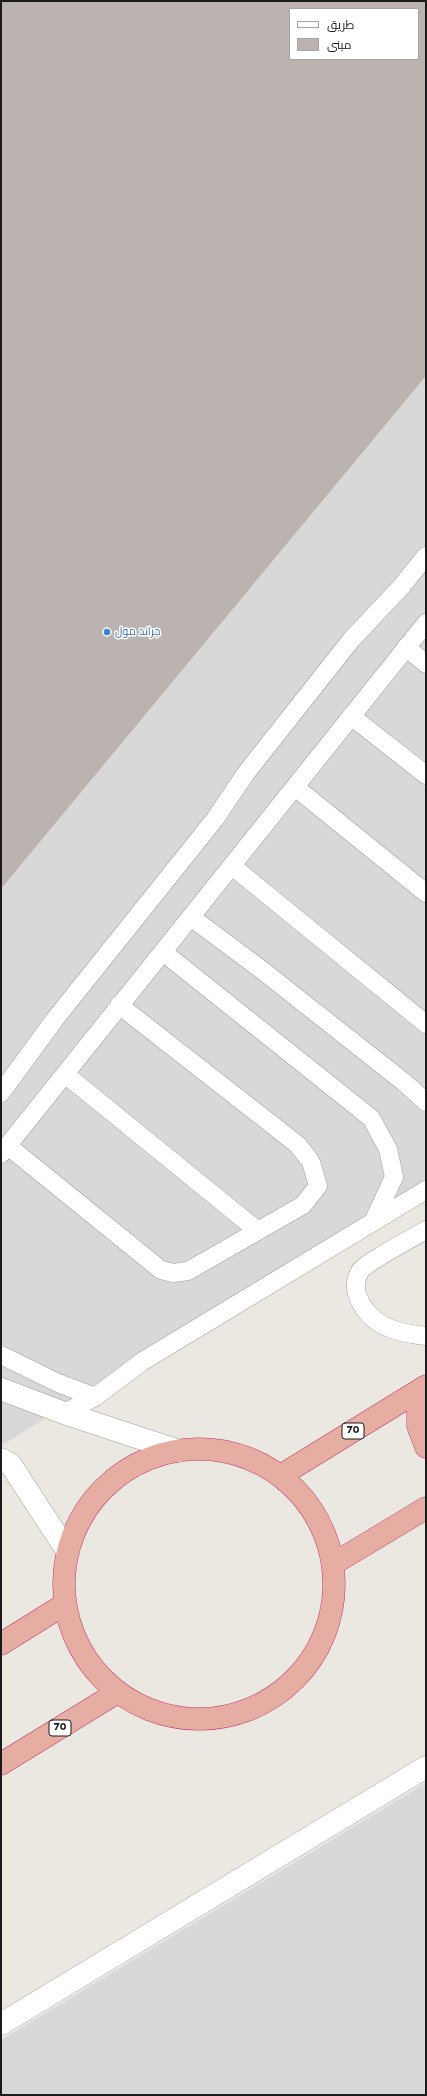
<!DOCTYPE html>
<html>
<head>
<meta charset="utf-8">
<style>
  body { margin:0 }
  #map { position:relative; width:427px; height:2096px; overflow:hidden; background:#ebe7e1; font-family:Jost,Cairo,sans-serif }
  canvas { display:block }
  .frame { position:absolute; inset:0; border:2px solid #1b1b1b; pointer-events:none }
  .legend { position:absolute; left:289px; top:8px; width:130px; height:52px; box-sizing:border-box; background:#fff; border:1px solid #a4a4a4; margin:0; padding:5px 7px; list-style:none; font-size:12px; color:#1b1b1b }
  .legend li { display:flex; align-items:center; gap:8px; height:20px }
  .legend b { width:20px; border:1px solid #a4a4a4 }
</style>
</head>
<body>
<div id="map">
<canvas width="427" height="2096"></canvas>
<div class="frame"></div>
<ul class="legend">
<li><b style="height:5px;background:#fff"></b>طريق</li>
<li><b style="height:11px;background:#bbb3af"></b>مبنى</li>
</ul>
</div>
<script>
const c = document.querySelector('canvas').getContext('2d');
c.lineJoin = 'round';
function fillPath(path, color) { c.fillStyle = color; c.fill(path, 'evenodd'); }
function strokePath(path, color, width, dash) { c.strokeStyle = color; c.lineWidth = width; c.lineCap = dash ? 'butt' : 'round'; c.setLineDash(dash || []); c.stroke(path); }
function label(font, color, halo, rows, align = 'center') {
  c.font = font + ' Jost,Cairo,sans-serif'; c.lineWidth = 3; c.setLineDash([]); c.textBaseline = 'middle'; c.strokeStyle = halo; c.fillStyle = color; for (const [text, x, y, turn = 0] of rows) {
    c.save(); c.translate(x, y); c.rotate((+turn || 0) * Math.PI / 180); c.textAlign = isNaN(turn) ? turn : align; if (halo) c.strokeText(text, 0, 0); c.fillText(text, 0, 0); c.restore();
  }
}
fillPath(new Path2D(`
  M1 1H426V1179L1 1446ZM290 9H418V59H290Z
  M426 1783V2095H1V2040Z`), '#d9d8d8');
const building = new Path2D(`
  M1 1H426V375L1 888ZM290 9H418V59H290Z`);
fillPath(building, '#bbb3af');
strokePath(building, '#bbaea6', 1);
const service = new Path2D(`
  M406 647 426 664
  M351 716 426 775
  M295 787 426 893
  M232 866 426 1024
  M192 918 258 967 405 1083 426 1102
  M163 952 371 1118 388 1149 394 1177 373 1222
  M65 1074 258 1231
  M1 1093 55 1019 215 819 246 773 351 640 401 587 426 556
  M8 1146 161 1270 173 1273 188 1271 303 1205 318 1186 311 1162 298 1145 119 1005
  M1 1154 426 623
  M426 1230C413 1238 368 1261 360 1271 356 1278 355 1287 357 1294 368 1326 396 1333 426 1336
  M1 1355 58 1383 95 1397
  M64 1413 95 1397 143 1361 426 1190`);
const minor = new Path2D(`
  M1 1389 64 1413 179 1451
  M1 1459 11 1465 67 1551
  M1 2024 426 1767`);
const trunk = new Path2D(`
  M418 1391V1426L426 1447
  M64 1584a135 135 0 1 1 270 0a135 135 0 1 1-270 0Z
  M280 1476 426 1386
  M333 1564 426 1508
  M1 1644 65 1604
  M1 1764 118 1692`);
strokePath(service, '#9f9f9f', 19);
strokePath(minor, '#9f9f9f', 23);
strokePath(trunk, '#c1376e', 23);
strokePath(service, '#fff', 18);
strokePath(minor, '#fff', 22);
strokePath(trunk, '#e6aea2', 22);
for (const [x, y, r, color] of [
  [107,632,4,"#3f7fe0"]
]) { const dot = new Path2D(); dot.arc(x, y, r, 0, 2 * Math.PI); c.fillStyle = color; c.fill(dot); strokePath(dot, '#fff', 1.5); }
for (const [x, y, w] of [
  [353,1431,22],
  [60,1728,22]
]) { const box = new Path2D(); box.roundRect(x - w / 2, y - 8, w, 16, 3); c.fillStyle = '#fff'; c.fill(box); strokePath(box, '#1b1b1b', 1); }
label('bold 10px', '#1b1b1b', null, [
  ["70",353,1431],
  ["70",60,1728]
]);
label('11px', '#366cbe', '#fff', [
  ["جراند مول",115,632]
], 'left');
</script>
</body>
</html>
